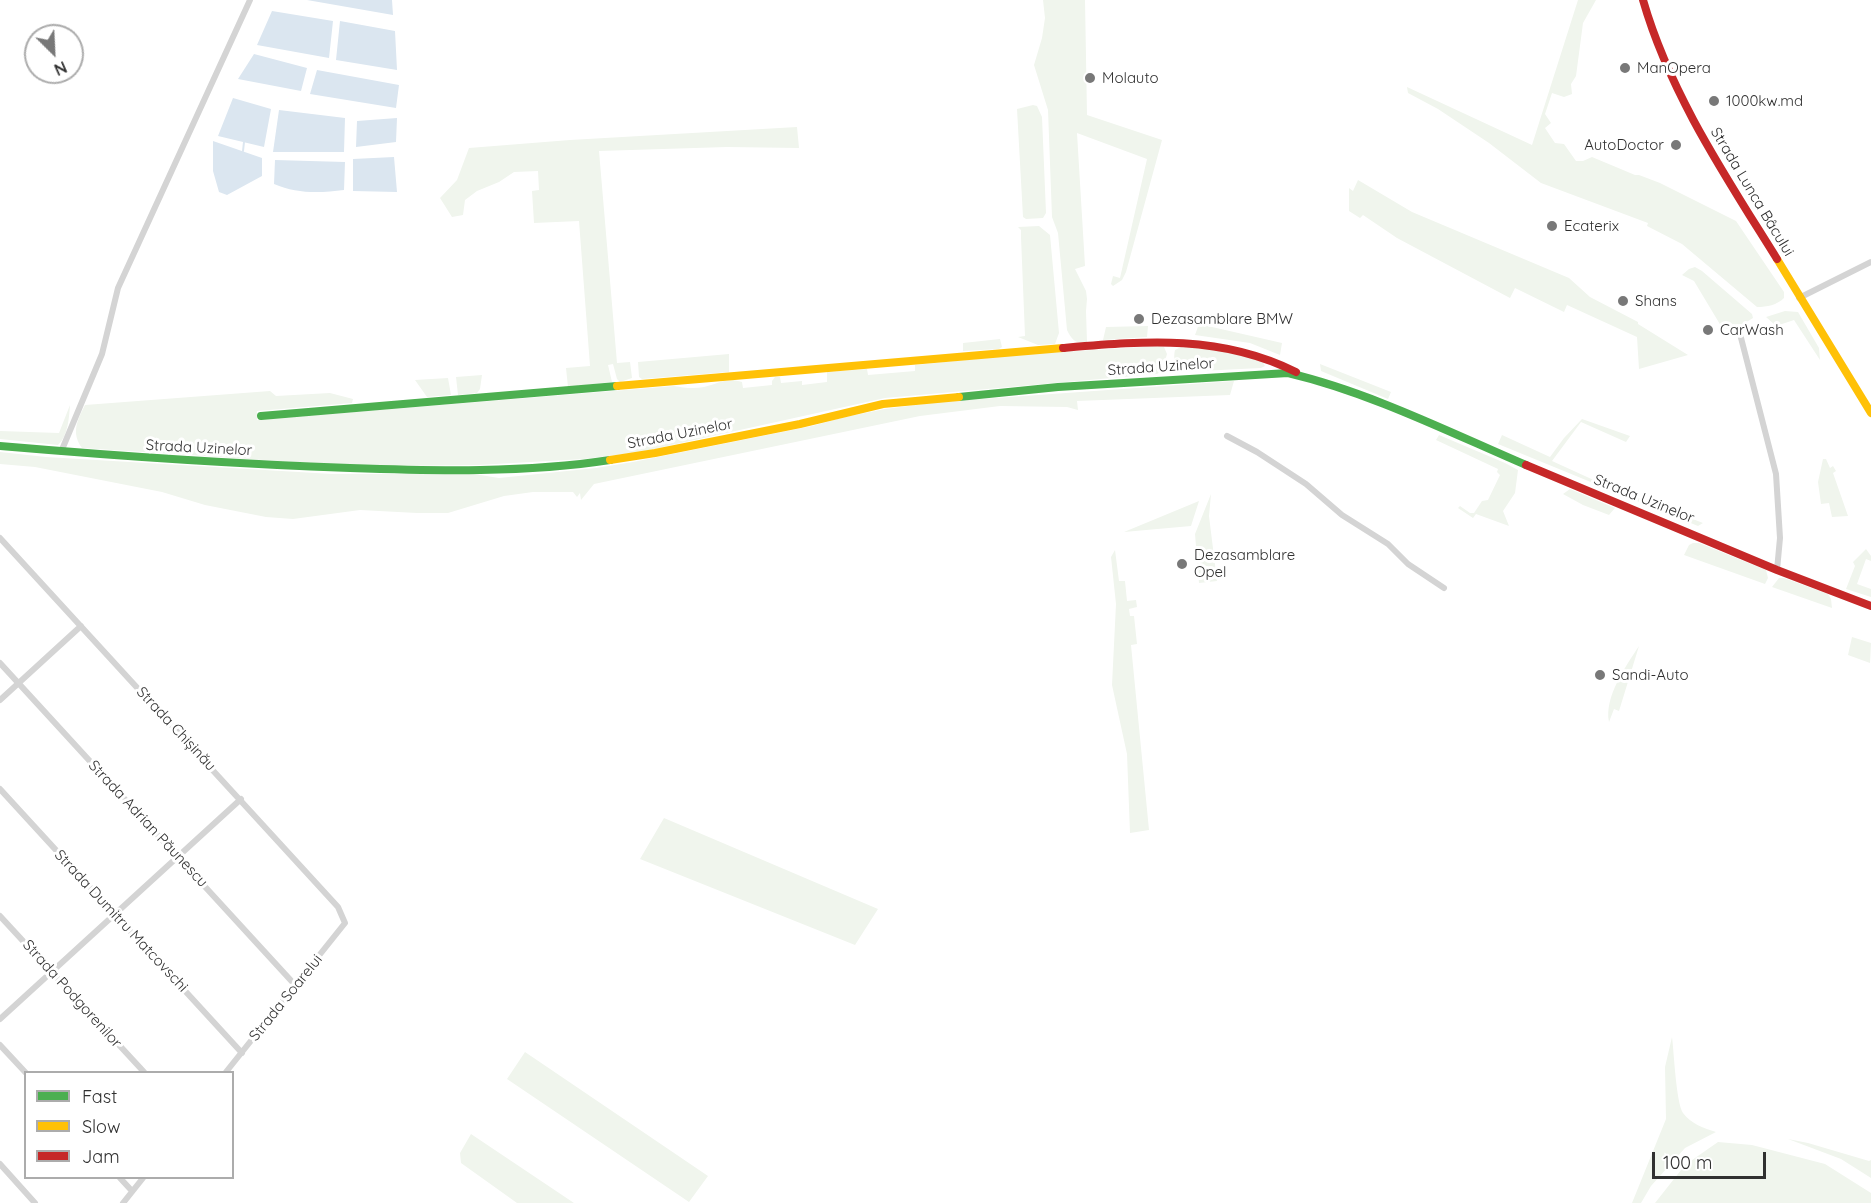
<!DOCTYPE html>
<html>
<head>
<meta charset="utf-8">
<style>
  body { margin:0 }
  #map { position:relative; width:1871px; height:1203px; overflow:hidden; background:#fff; font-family:Quicksand,sans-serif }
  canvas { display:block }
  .legend { position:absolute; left:24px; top:1071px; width:210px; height:108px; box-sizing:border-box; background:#fff; border:2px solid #acacac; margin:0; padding:8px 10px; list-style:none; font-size:18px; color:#303030 }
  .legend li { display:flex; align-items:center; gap:12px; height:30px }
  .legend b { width:30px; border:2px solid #acacac }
  .north { position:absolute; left:24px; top:24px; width:60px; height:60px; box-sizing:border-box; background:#fff; border:2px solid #acacac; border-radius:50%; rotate:156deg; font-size:16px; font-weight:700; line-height:24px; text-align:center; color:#303030 }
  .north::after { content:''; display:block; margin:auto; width:21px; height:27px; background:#787878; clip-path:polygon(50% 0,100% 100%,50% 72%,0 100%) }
  .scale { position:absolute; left:1652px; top:1152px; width:114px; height:27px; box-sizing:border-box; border:3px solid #303030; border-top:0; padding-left:8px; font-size:18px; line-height:21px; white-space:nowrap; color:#303030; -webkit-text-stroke:4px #fff; paint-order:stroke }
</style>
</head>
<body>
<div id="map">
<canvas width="1871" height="1203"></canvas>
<ul class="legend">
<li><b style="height:8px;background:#4caf50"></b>Fast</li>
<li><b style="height:8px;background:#ffc107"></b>Slow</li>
<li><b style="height:8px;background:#c62828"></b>Jam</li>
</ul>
<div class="north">N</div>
<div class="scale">100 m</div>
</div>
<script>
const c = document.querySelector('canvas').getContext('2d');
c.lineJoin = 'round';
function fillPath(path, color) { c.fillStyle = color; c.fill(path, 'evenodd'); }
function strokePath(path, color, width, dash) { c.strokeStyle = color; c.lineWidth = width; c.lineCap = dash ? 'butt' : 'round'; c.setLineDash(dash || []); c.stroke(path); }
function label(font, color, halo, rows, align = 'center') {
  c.font = font + ' Quicksand,sans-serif'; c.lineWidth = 6; c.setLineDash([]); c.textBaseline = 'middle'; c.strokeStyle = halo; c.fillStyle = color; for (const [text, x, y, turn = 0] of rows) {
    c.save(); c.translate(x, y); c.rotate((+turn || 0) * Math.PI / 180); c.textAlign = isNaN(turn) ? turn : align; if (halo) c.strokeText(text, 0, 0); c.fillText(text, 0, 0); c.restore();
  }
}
fillPath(new Path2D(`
  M1043 0H1085L1087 115 1162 140 1126 272 1122 280 1113 286 1111 284 1113 276 1120 278 1147 159 1077 133 1085 266 1075 269 1086 291 1087 299 1086 311 1087 342C1075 344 1072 340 1067 330L1058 233 1052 217 1048 110 1034 65 1042 38 1045 18Z
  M1578 0H1596L1583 23 1576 76 1571 84 1572 94 1564 97 1552 93 1545 114 1551 123 1545 128 1555 143 1564 144 1576 161H1583L1592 157 1635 175H1639L1660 183 1736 221 1784 292V298C1777 305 1767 307 1757 307L1682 244 1647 226 1648 223 1541 183 1489 143 1438 109 1408 93 1407 87 1532 145Z
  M1033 105 1037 106 1042 117 1046 213 1043 218 1026 219 1023 217 1017 109Z
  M797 127 799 148 727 147 599 151 617 363 630 362 632 378 620 382 617 379 613 364 608 365 612 382 568 387 566 368 590 366 579 221 534 223 532 191 539 190 538 171 514 172 499 182 477 191 465 200 463 215 452 217 440 198 457 180 469 148 570 140Z
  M1358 180 1412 212 1569 278 1590 297 1638 322V324L1688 355 1639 369 1637 337 1567 305 1564 312 1515 288 1510 298 1397 238 1363 215 1360 218 1349 211V188L1353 191Z
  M1039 226 1050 235 1059 333 1055 344 1038 345 1018 337 1025 336 1021 237V230L1018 227Z
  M1695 267 1702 271 1752 314 1753 318 1732 331 1721 326 1694 281 1682 275 1689 269Z
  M1785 311 1798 312 1819 348 1820 360 1794 320 1776 326 1766 317Z
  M1199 324 1282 343 1280 355 1250 343 1195 335Z
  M1148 326 1147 337 1103 340 1106 327Z
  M1000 339 1002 347 999 349 963 351V343Z
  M1159 346 1164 347 1167 354 1162 371 1157 374 885 398 640 452 584 459 478 465 387 466 309 463 82 448C71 433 77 421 85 405L270 391 276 396 330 393 353 399 352 403 257 411V420L674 386C684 388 694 389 704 387 717 384 727 377 742 382L743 388 772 385V381L775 377H780L781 383 802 381V385L827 382V372L867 369 868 375 915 371V365L1028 354Z
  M1181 347 1203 348 1253 357 1261 359 1265 366 1261 368 1180 372C1175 367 1173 358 1175 350Z
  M729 354V372L642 379 639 377 638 362Z
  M1320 364 1391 392 1388 399 1321 371Z
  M482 375 480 389 477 393 458 395 456 377Z
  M448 378 451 395 427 397 415 380Z
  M1234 381 1230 395 1077 401 1078 410 1067 407 1000 406 920 416 594 484 581 500 580 493 577 497 573 492H533L504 496 448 513H417L360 510 293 519 266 517 205 505 162 492 35 467 0 464V452L46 457 332 474H474L499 478 596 468 633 462 812 426 845 417 885 409 940 402Z
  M70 405C69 418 68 436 58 445L0 439V431L59 433Z
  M1582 419 1630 436 1626 442 1581 422 1552 461 1598 482 1703 523 1698 526 1498 444 1502 435 1550 457 1564 438Z
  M1439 435 1505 463 1518 470 1515 493 1503 511 1509 526 1476 514 1473 518 1458 508 1460 506 1470 513H1474L1482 501 1488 500 1500 475 1497 472 1498 469 1436 440Z
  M1823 459H1826L1830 468 1833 466 1836 471 1833 473 1848 516 1832 517 1829 503 1821 504 1818 482Z
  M1570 489 1615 508 1609 515 1583 505 1563 494Z
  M1211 494 1209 516 1217 581 1199 583 1195 534Z
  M1199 501 1191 526 1124 532Z
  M1693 543H1699L1766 570 1768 578 1765 584 1684 555 1689 545Z
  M1866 549 1871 556V561L1866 559 1857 584 1871 589V597L1846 589 1855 566 1853 562Z
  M1115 550 1119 581H1125L1127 601 1136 600 1137 607 1129 609 1130 616H1134L1137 644 1131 645 1149 830 1130 833 1127 754 1112 685 1116 604 1111 557Z
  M1779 578H1784L1828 594 1831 599 1832 608 1772 587Z
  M1852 637 1871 643 1870 663 1848 655Z
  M1639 646 1619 711 1614 709 1609 722C1604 697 1626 666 1639 646Z
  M664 818 878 909 855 945 640 859Z
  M1672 1037C1674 1052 1676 1102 1683 1113 1691 1124 1704 1128 1716 1132L1685 1148 1651 1186 1641 1203H1632L1666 1119 1665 1067Z
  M525 1052 708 1176 689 1202 507 1079Z
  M471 1134 574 1203H517L461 1163 460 1153Z
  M1788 1139 1808 1143 1869 1161 1871 1160V1178L1841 1159Z
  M1718 1142 1752 1145 1825 1164 1871 1193V1203H1655L1685 1165Z`), '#f0f5ed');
fillPath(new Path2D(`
  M307 0H392L393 15Z
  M272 11 333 21 329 58 257 45Z
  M340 21 395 31 397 70 336 60Z
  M254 54 307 68 301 91 238 79Z
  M317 70 399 85 396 108 310 94Z
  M233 98 271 109 264 147 218 136Z
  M279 110 345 118 344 152H273Z
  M397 118 396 142 356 147 357 121Z
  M213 141 262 158V176L227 195 219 192 213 171Z
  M394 157 397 192 353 191V159Z
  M275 160 345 162 344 190C320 193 297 194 274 184Z`), '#dbe6f0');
strokePath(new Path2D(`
  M243 151 244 142`), '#dbe6f0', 2);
strokePath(new Path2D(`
  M1799 298 1871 262
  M1739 330 1776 474 1780 538 1777 570
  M1227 436 1257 452 1306 484 1342 515 1388 544 1408 564 1444 588
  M61 452 102 354 118 288 250 0
  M0 538 338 907 345 923 226 1072
  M0 663 296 986
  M0 700 81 626
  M0 789 242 1053
  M0 916 144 1072
  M0 1019 241 799
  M0 1045 26 1073
  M0 1164 35 1203
  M120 1178 132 1191
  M123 1203 143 1178`), '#d4d4d4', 6);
strokePath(new Path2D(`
  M959 397 1058 387 1288 373C1369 392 1449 432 1526 465
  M261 416 617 386
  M0 446C117 456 233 464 350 468 436 471 525 473 610 460`), '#4caf50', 8);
strokePath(new Path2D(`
  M1777 259 1871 413
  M617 386 1063 348
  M610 460 655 453 800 424 883 404 959 397`), '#ffc107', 8);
strokePath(new Path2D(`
  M1643 0C1670 94 1726 177 1777 259
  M1063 348C1145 341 1220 334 1296 372
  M1526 465 1777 570 1871 606`), '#c62828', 8);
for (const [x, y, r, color] of [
  [1625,68,6,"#787878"],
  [1090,78,6,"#787878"],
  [1714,101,6,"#787878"],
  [1676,145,6,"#787878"],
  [1552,226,6,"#787878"],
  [1623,301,6,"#787878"],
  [1139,319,6,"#787878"],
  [1708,330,6,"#787878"],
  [1182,564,6,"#787878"],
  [1600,675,6,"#787878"]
]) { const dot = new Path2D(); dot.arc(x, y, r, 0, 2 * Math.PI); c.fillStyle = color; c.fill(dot); strokePath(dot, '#fff', 2); }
label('15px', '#303030', '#fff', [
  ["ManOpera",1637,68],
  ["Molauto",1102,78],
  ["1000kw.md",1726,101],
  ["AutoDoctor",1664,145,"right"],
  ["Ecaterix",1564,226],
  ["Shans",1635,301],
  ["Dezasamblare BMW",1151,319],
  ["CarWash",1720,330],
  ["Dezasamblare",1194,555],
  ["Opel",1194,572],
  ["Sandi-Auto",1612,675]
], 'left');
label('15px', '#303030', '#fff', [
  ["Strada Lunca Bâcului",1752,192,59],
  ["Strada Uzinelor",1161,367,-4],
  ["Strada Uzinelor",680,434,-11],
  ["Strada Uzinelor",199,448,3],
  ["Strada Uzinelor",1644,499,22],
  ["Strada Chișinău",176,729,47],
  ["Strada Adrian Păunescu",148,824,47],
  ["Strada Dumitru Matcovschi",121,921,47],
  ["Strada Podgorenilor",72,994,48],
  ["Strada Soarelui",286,998,-51]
]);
</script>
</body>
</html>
